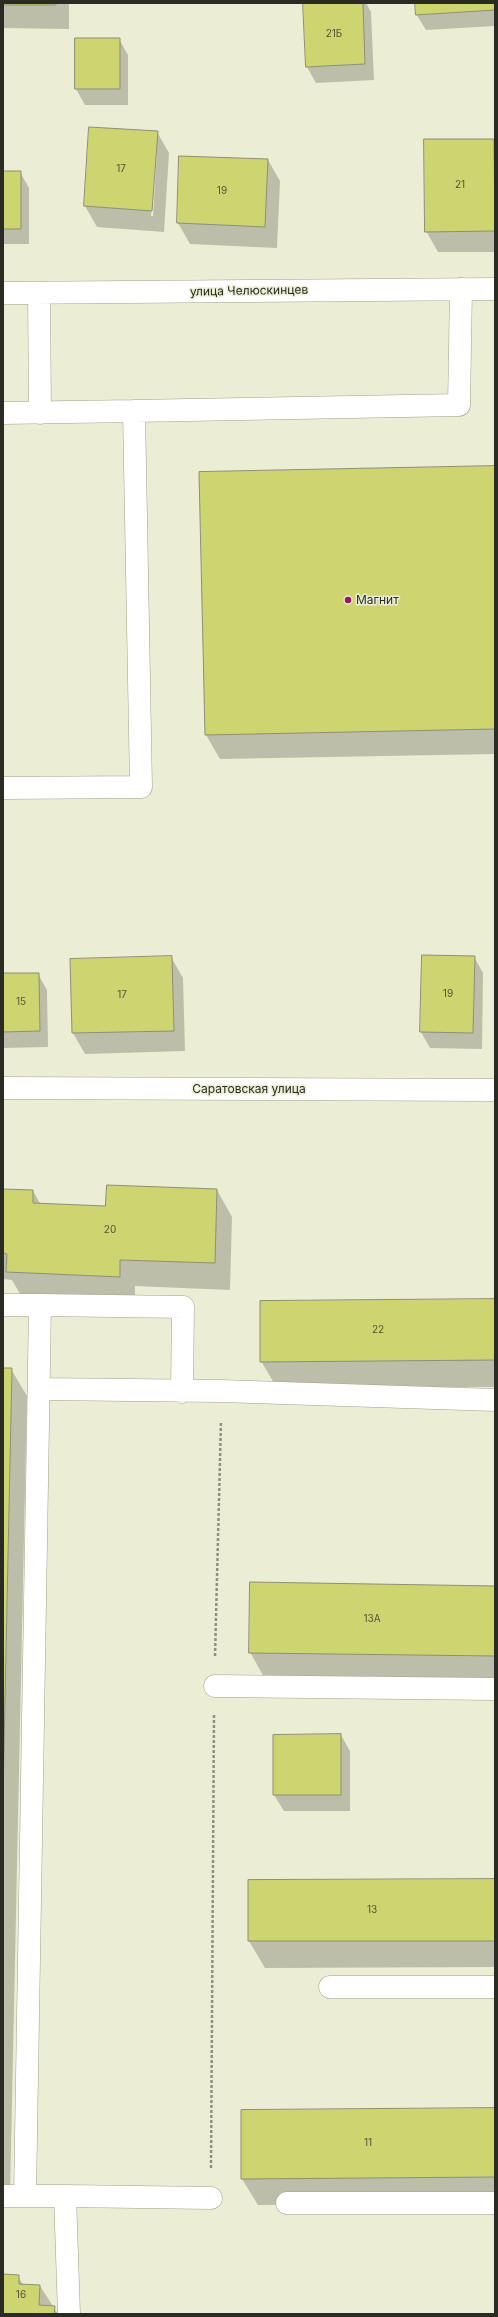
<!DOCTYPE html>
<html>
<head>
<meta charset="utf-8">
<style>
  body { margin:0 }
  #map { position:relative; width:498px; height:2317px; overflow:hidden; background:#ebeed4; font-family:Inter,sans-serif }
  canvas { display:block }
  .frame { position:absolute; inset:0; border:4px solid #2a2b22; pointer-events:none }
</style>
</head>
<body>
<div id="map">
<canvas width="498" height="2317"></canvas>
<div class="frame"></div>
</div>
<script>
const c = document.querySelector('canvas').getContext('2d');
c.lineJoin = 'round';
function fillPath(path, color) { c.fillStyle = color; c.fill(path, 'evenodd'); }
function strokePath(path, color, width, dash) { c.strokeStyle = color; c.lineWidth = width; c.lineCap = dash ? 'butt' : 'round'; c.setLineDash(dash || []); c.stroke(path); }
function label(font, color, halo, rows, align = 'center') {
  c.font = font + ' Inter,sans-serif'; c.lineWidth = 3; c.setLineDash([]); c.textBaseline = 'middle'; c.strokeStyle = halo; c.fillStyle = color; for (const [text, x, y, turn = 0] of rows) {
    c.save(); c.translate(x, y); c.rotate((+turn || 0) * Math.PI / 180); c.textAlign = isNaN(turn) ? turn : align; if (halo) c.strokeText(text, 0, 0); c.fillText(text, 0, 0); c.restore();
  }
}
fillPath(new Path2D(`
  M3 3H69V29L3 28Z
  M304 3H366L371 12 374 80 316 83 307 67Z
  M416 3H495V26L426 30 416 14Z
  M119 39 128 55V105H85L76 89Z
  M157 132 169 153 164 232 97 227 85 206ZM155 151H157L153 216H151Z
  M494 140 495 252H438L426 231Z
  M180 157 268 160 280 181 277 248 190 244 178 223Z
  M3 172H20L29 188V244H3Z
  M495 466V754L220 759 206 735 200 472Z
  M171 957 183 978 185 1051 85 1054 73 1033Z
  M474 957 483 973 482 1049 430 1048 421 1032Z
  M3 974H38L47 990 48 1047 3 1048Z
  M3 1190 33 1191 41 1205 106 1207 217 1190 232 1217 230 1290 135 1286V1303L23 1299 12 1280 3 1279Z
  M495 1300V1387L277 1388 261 1361Z
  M3 1369H11L27 1396 10 2195H3Z
  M495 1587V1683L265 1679 250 1652Z
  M341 1735 350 1751V1811H284L274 1795Z
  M495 1880V1967L265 1968 249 1941V1881Z
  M495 2109V2204L258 2205 242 2179Z
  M3 2275 18 2276 23 2285 40 2286 58 2314H3Z`), '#0003');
const building = new Path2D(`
  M3 3H56V5H3Z
  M303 3H363L365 64 306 67Z
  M415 3H495V10L416 15Z
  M75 38H120V89H75Z
  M89 127 158 131 152 211 84 206Z
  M424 139H494L495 231 425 232Z
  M179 156 268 159 265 227 177 223Z
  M3 171H21V229H3Z
  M495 466V729L205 735 199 472Z
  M422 955 475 956 473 1033 420 1032Z
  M172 956 174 1031 72 1033 70 959Z
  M3 973H39L40 1031 3 1032Z
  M107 1185 217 1189 215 1263 120 1260V1277L6 1272 7 1254 3 1253V1189L33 1190V1203L105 1206Z
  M495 1299V1360L260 1362V1301Z
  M3 1368H12L3 1794Z
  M250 1582 495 1586V1656L249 1653Z
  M341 1734V1795H273V1735Z
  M495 1879V1941H248V1880Z
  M495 2108V2177L241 2179V2110Z
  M3 2274 19 2275V2284L40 2285 39 2305 55 2306 54 2314H3Z`);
fillPath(building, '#cdd470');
strokePath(building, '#8c8f77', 1);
const minor = new Path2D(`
  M3 293 495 289
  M39 293 40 413
  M134 411 459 405 461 289
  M3 413 134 411 141 787 3 788
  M3 1088 495 1090
  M3 1305H40L25 2196H3
  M40 1305 183 1307 182 1392
  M39 1389 221 1391 495 1400
  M215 1686 495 1689
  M330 1987H495
  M25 2196H65L69 2314
  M65 2196 211 2198
  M287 2203H495`);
strokePath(minor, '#9fa28a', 23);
strokePath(new Path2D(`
  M215 1656 221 1421
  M211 2168 214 1715`), '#8f917f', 2.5, [3, 2]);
strokePath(minor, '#fff', 22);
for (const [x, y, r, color] of [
  [348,600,4,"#991367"]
]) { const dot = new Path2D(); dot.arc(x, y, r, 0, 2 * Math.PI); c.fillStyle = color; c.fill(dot); strokePath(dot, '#ebeed4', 1.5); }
label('10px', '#535536', null, [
  ["21Б",334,34],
  ["17",121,169],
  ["21",460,185],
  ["19",222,191],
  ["19",448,994],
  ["17",122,995],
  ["15",21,1002],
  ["20",110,1230],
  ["22",378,1330],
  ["13А",372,1619],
  ["13",372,1910],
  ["11",368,2143],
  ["16",21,2295]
]);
label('12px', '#2a2b22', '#ebeed4', [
  ["улица Челюскинцев",249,291,-1],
  ["Саратовская улица",249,1089]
]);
label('12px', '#2a2b22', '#ebeed4', [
  ["Магнит",356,600]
], 'left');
</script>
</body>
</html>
